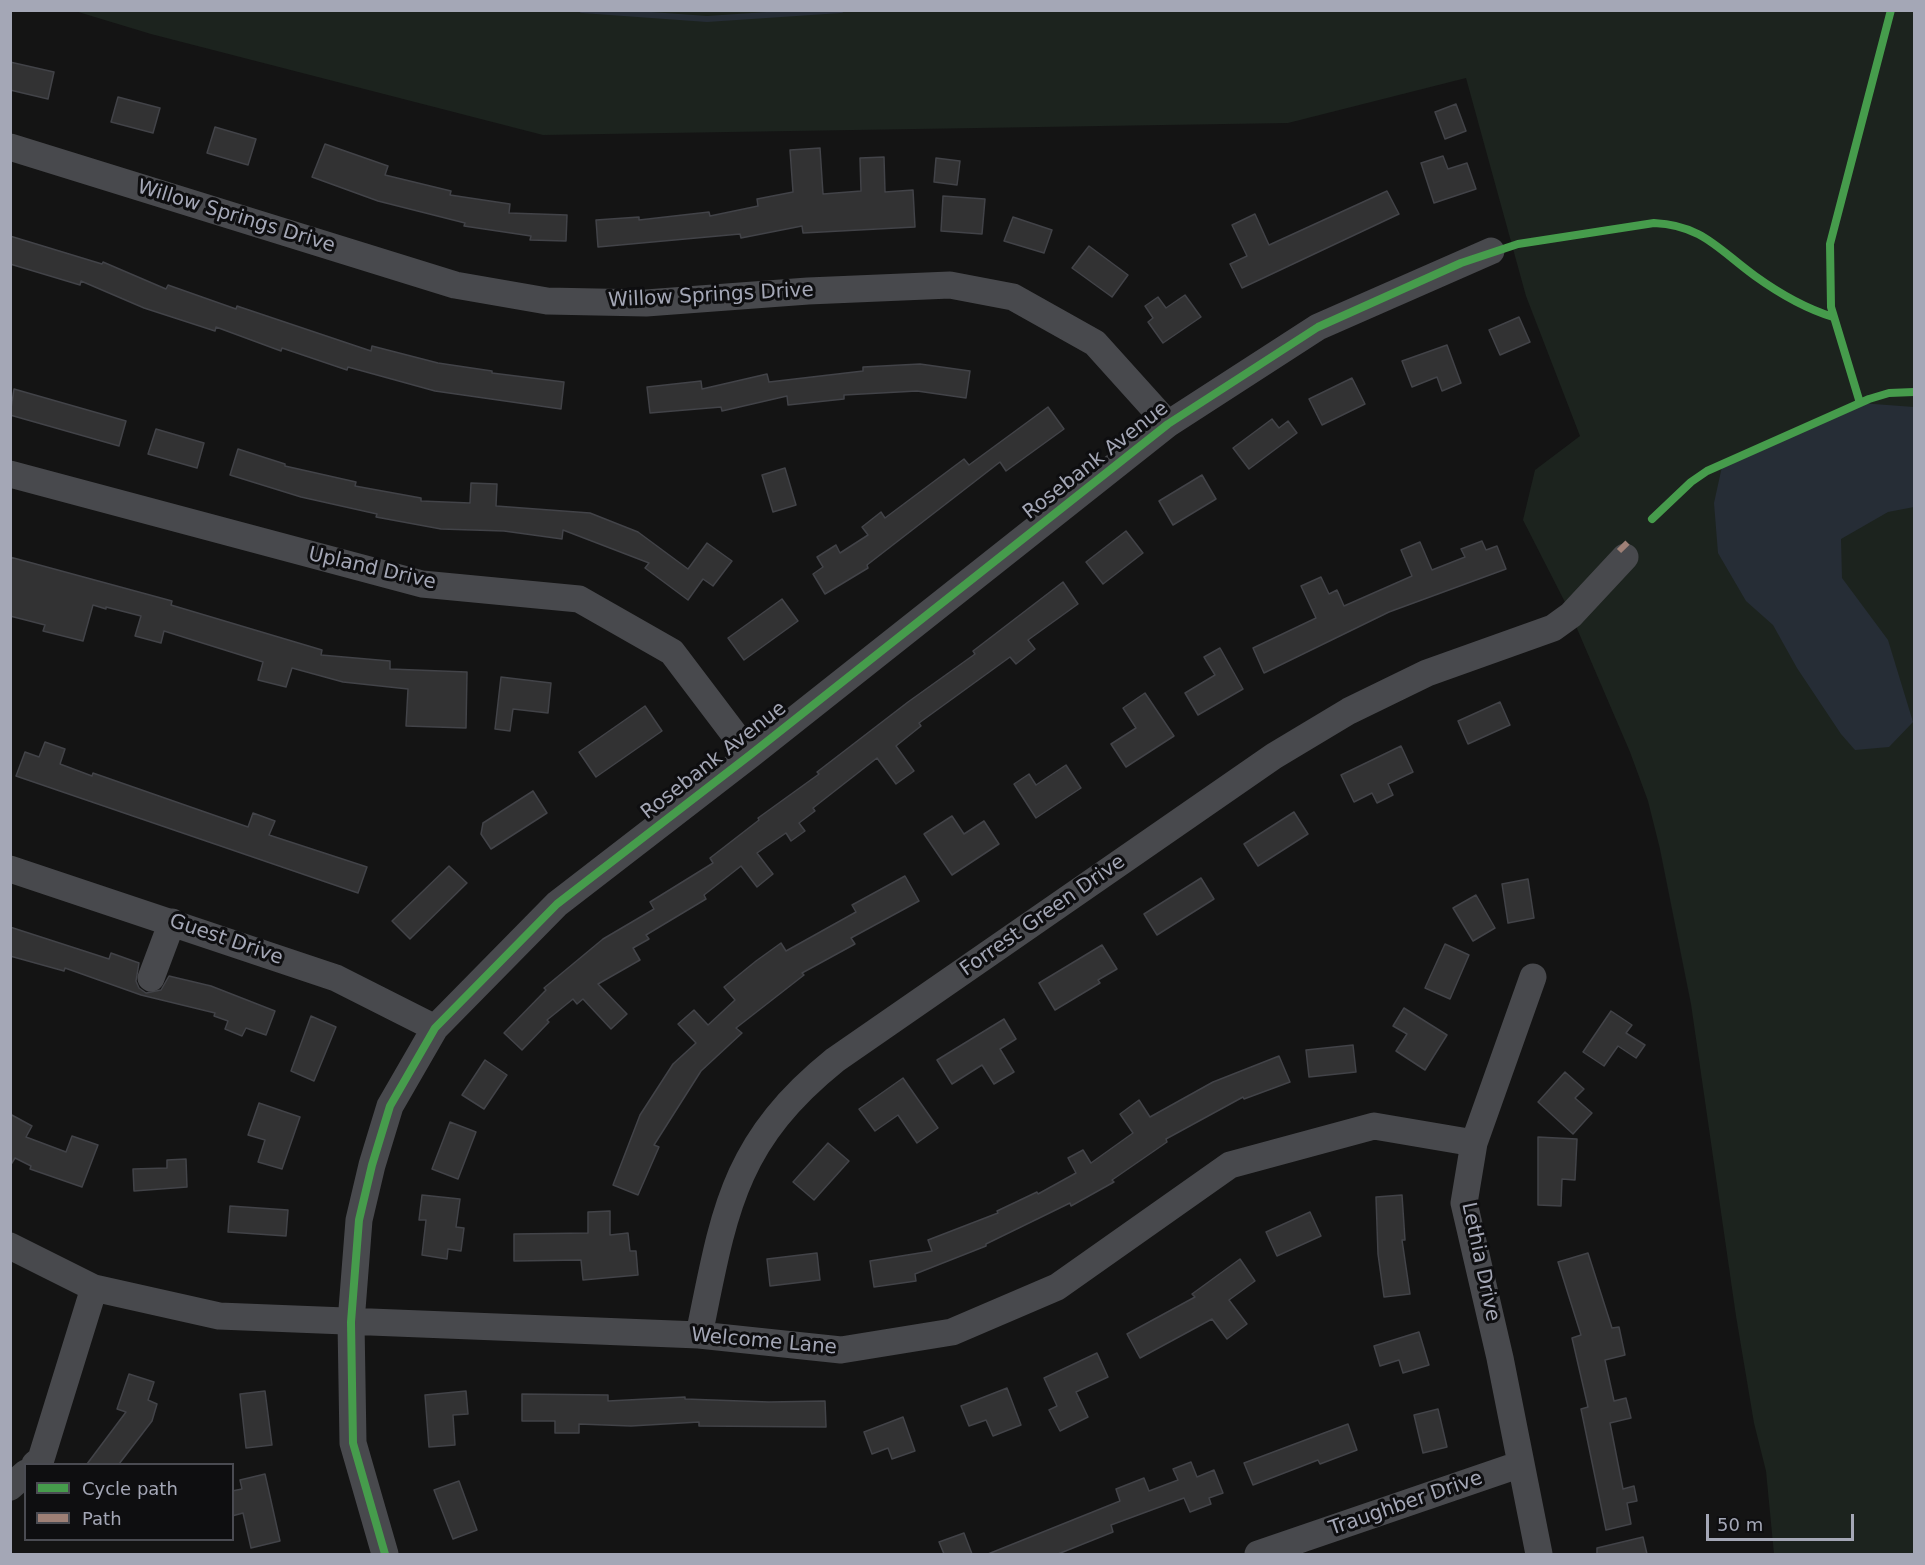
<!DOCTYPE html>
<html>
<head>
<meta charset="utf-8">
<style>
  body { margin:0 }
  #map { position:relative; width:1925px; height:1565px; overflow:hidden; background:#141414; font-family:"DejaVu Sans",sans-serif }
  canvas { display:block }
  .frame { position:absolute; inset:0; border:12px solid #a4a7b6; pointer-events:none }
  .legend { position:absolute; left:24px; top:1463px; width:210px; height:78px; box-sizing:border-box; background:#0e0e10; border:2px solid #4a4b52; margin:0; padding:8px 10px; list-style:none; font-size:18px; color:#a4a7b6 }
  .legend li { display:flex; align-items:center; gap:12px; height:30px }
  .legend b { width:30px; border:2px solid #4a4b52 }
  .scale { position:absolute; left:1706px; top:1514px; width:148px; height:27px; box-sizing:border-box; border:3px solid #a4a7b6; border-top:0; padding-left:8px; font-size:18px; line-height:21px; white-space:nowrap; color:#a4a7b6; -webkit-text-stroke:4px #0e0e10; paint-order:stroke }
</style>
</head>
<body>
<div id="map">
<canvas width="1925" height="1565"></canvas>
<div class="frame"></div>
<ul class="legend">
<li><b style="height:8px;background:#469c4c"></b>Cycle path</li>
<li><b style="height:8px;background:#9e8076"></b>Path</li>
</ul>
<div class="scale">50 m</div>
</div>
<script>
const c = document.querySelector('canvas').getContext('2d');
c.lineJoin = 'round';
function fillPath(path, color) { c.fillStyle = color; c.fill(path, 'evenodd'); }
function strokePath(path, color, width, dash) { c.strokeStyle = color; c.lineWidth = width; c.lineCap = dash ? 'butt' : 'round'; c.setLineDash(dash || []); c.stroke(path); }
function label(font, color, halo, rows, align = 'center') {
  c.font = font + ' "DejaVu Sans",sans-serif'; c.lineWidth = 6; c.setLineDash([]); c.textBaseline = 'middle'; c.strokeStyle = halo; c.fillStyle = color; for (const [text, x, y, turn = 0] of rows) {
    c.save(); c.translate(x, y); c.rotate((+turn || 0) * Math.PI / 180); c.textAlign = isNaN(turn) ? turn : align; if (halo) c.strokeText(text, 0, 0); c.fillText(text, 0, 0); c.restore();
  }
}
fillPath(new Path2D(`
  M75 11H1914V1554H1774L1766 1471 1754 1423 1736 1316 1691 1004 1660 849 1648 801 1630 752 1569 610 1523 520 1535 470 1580 436 1526 296 1466 78 1288 123 543 135 151 34Z`), '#1c231e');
fillPath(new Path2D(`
  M1860 403 1914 407V507L1888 512 1841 539 1842 578 1888 640 1913 722 1889 747 1855 750 1841 734 1797 668 1773 625 1746 601 1718 553 1714 503 1723 462Z`), '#262d36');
strokePath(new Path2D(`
  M582 10 707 19 841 10`), '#262d36', 6);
const building = new Path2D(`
  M10 62 54 72 48 99 10 90Z
  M118 97 160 108 153 133 111 122Z
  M1456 104 1466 131 1445 139 1435 112Z
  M215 127 256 139 248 165 207 153Z
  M325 144 388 166 385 175 451 191 450 195 510 204 509 213 567 215 566 241 530 240 531 236 464 226 465 223 378 201 312 177Z
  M820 148 823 194 861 191 860 158 884 157 885 192 913 190 915 227 803 233 802 226 741 238 740 234 598 247 596 220 639 217V220L709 212 710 216 758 206 757 199 793 192 790 150Z
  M1443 156 1448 169 1467 163 1476 189 1434 203 1421 163Z
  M936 158 960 161 957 185 934 182Z
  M1387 191 1399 214 1242 288 1230 264 1247 256 1232 225 1255 214 1269 245Z
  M943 196 985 199 982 234 941 231Z
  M1013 217 1052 230 1044 253 1004 241Z
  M10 236 102 264 103 262 166 289 168 285 236 309 237 306 371 351 372 346 438 363 492 371V373L564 382 561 409 435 391 348 367 347 370 282 348 281 351 216 327 215 331 144 308 81 281 80 285 10 264Z
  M1089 246 1128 275 1112 297 1072 268Z
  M1185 295 1201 317 1163 343 1148 322 1153 318 1145 306 1158 297 1166 308Z
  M1519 317 1530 342 1500 355 1489 330Z
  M1447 345 1461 383 1442 391 1437 377 1412 387 1402 361Z
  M920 364 970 371 966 398 917 391 844 395V399L788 405 787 396 722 411 721 407 650 413 647 387 701 381 702 389 767 374 769 382 863 371V367Z
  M1352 378 1365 404 1322 425 1309 399Z
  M14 389 126 421 119 446 10 415Z
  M1048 407 1064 429 1006 471 1000 462 867 565 868 568 825 594 813 574 823 567 817 557 836 545 840 553 868 535 862 527 881 512 885 518 964 459 969 465Z
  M1272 419 1279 428 1288 421 1297 433 1249 469 1233 448Z
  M156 429 204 443 197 468 148 454Z
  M238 449 285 464V466L356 482 355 486 421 498V501L470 503 471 483 497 484 496 506 590 513 638 532 688 569 707 543 732 561 713 586 703 579 688 600 645 568 649 563 563 530 562 539 504 531 441 529 376 517 377 514 301 497 230 475Z
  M785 468 796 505 773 512 762 475Z
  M1202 475 1216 499 1173 525 1159 501Z
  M1126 531 1143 553 1103 584 1086 562Z
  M1482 541 1486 550 1497 546 1506 569 1389 612 1264 673 1253 648 1316 618 1301 586 1321 577 1329 594 1337 590 1344 606 1412 576 1401 550 1420 542 1432 570 1465 557 1461 549Z
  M10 557 172 601 171 605 322 650 321 655 390 661V669L467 672 466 728 406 726 408 689 343 682 292 668 286 687 258 680 263 662 164 631 161 643 135 636 141 616 106 607V609L93 605 83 641 43 631 45 625 10 616Z
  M1063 582 1078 604 1028 640 1035 649 1016 664 1010 657 919 723 921 726 896 746 914 771 896 784 877 758 813 808 815 811 799 823 805 831 791 841 786 833 757 853 773 874 757 887 741 866 704 895 706 899 646 935 649 939 633 948 640 960 598 984 627 1014 611 1029 583 999 577 1004 573 999 547 1020 549 1022 522 1050 504 1033 546 990 544 988 603 939 654 909 650 902 713 863 710 858 759 820 758 818 819 774 817 772 908 702 975 654 973 651Z
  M782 599 798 621 744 660 728 638Z
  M1220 648 1243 689 1198 715 1185 693 1215 675 1204 657Z
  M501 677 551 683 548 713 513 709 510 731 495 729Z
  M1145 693 1174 736 1126 767 1111 744 1136 728 1123 708Z
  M1500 702 1510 725 1468 744 1458 721Z
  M645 706 662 731 596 777 579 752Z
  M45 742 65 749 60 764 92 776 93 773 248 827 253 813 275 821 269 835 367 867 358 893 16 776 25 752 39 757Z
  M1401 746 1413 772 1388 784 1393 795 1377 803 1372 793 1354 802 1341 775Z
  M1066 765 1081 788 1036 818 1014 784 1029 774 1036 785Z
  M533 791 547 813 491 849 481 834 483 823Z
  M1294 812 1308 834 1258 866 1244 844Z
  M952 816 964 834 984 821 999 844 952 875 924 834Z
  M449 866 467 883 410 939 392 921Z
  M905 876 919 901 851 938 855 944 802 973 804 975 736 1028 742 1033 701 1071 654 1145 659 1147 638 1195 613 1185 640 1115 673 1064 696 1043 678 1024 694 1010 708 1025 735 1000 724 987 756 961 781 943 786 951 856 912 852 905Z
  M1201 878 1214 899 1157 935 1144 914Z
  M1528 879 1534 918 1508 923 1502 884Z
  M1476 895 1495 928 1473 941 1453 908Z
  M10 927 109 959 111 953 139 963 136 981 139 988 146 993 161 990 169 976 211 986 275 1011 266 1035 246 1028 242 1036 225 1029 228 1021 214 1016 215 1013 141 995 65 968 64 971 10 956Z
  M1445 944 1469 955 1450 999 1425 988Z
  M1102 945 1117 969 1098 980 1100 983 1055 1010 1039 983Z
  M1404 1008 1447 1035 1425 1070 1396 1051 1407 1034 1393 1026Z
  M1611 1011 1632 1025 1626 1033 1645 1045 1636 1058 1618 1046 1604 1066 1583 1052Z
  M311 1016 336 1027 314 1081 291 1071Z
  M1004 1019 1016 1039 1000 1049 1014 1072 994 1084 982 1065 952 1084 937 1060Z
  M1353 1045 1356 1072 1309 1077 1306 1050Z
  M1279 1056 1290 1082 1244 1099 1243 1097 1166 1139 1167 1142 1112 1180 1114 1182 1071 1206 1070 1203 986 1244V1246L915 1274 916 1281 874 1287 870 1261 932 1251 928 1240 998 1213 997 1211 1037 1192 1038 1194 1076 1173 1068 1158 1083 1150 1091 1163 1133 1133 1120 1114 1139 1100 1150 1117 1213 1082Z
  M485 1060 507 1075 484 1109 462 1095Z
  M1565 1072 1584 1089 1575 1098 1592 1113 1573 1134 1538 1102Z
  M903 1078 938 1128 917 1143 898 1115 875 1131 859 1109Z
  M259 1103 300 1117 282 1169 258 1162 265 1140 248 1135Z
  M10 1114 32 1126 26 1137 66 1152 72 1136 98 1145 82 1187 30 1169 31 1166 15 1158 10 1166Z
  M450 1122 476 1132 458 1179 432 1169Z
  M1538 1137 1577 1139 1575 1180 1562 1179 1561 1206 1538 1205Z
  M828 1143 849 1161 814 1200 793 1182Z
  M186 1159 187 1187 134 1191 133 1169 167 1168V1160Z
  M422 1195 460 1199 456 1227 464 1228 461 1251 448 1249 447 1259 422 1255 426 1220H419Z
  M1402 1195 1405 1240H1402L1410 1294 1384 1297 1378 1254 1376 1197Z
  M230 1206 288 1210 286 1236 228 1232Z
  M610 1211V1235L628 1233 630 1251H636L638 1275 583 1280 581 1260 514 1261V1234L588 1233V1212Z
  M1310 1212 1321 1236 1277 1256 1266 1232Z
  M817 1253 820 1280 770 1286 767 1259Z
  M1588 1253 1612 1328 1619 1327 1625 1355 1605 1360 1614 1401 1626 1398 1631 1418 1610 1423 1623 1489 1634 1486 1637 1501 1627 1503 1631 1524 1606 1530 1581 1409 1588 1407 1572 1338 1581 1335 1558 1262Z
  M1240 1259 1255 1281 1229 1300 1247 1324 1227 1339 1212 1319 1140 1358 1127 1334 1195 1297 1192 1294Z
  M1419 1332 1429 1365 1403 1373 1399 1360 1380 1366 1374 1346Z
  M1097 1353 1108 1377 1076 1392 1088 1417 1060 1431 1049 1410 1057 1406 1044 1378Z
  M129 1374 154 1382 148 1400 157 1404 152 1421 119 1464H87L126 1412 117 1409Z
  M1007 1388 1021 1425 993 1436 986 1420 969 1426 961 1406Z
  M265 1391 272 1445 246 1448 240 1394Z
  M466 1391 468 1414 453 1415 455 1445 429 1447 425 1395Z
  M522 1394 608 1395V1401L685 1397V1399L769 1402 825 1401 826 1427 699 1426V1422L631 1426 579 1424V1433H555V1421H522Z
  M1438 1409 1447 1447 1423 1453 1414 1415Z
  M903 1417 915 1451 892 1459 888 1448 872 1454 864 1432Z
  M1348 1424 1357 1450 1320 1464 1318 1460 1253 1485 1244 1463Z
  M1191 1462 1197 1477 1214 1470 1223 1493 1209 1498 1211 1504 1190 1512 1184 1498 1111 1525 1113 1532 1058 1554H988L1120 1501 1116 1489 1144 1478 1149 1491 1178 1480 1173 1469Z
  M265 1474 280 1541 251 1548 243 1513 232 1516V1491L242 1489 240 1480Z
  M459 1481 477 1530 453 1539 434 1490Z
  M964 1533 972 1554H944L939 1542Z
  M1643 1537 1647 1554H1597V1548Z`);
fillPath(building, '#323233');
strokePath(building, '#424348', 1.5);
strokePath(new Path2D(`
  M10 147 455 285 547 301 646 303 808 291 950 285 1013 297 1095 343 1168 424
  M10 474 422 584 579 599 672 652 750 755
  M10 869 336 978 435 1028
  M1533 977 1474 1143 1464 1203 1500 1358 1539 1554
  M151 978 172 922
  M10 1246 94 1288 219 1316 699 1335 841 1350 952 1332 1057 1287 1230 1165 1374 1126 1474 1143
  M699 1335C724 1213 732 1143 835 1060L1274 756 1349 711 1427 673 1553 628 1571 615 1625 557
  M35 1464 41 1459 94 1288
  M10 1487 26 1473
  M385 1554 353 1443 351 1322 359 1220 372 1165 390 1106 435 1028 557 904 750 755 1168 424 1318 327 1491 251
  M1258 1554 1521 1464`), '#48494d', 27);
strokePath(new Path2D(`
  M1619 551 1628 542`), '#9e8076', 6, [12, 6]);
strokePath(new Path2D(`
  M1860 403 1831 307 1830 244 1891 10
  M1652 519 1691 482 1707 471 1869 399 1889 393 1914 392
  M385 1554 353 1443 351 1322 359 1220 372 1165 390 1106 435 1028 557 904 750 755 1168 424 1318 327 1461 263 1518 244 1654 223C1702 225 1719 250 1755 276 1780 294 1804 308 1833 317`), '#469c4c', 8);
label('20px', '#a4a7b6', '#0e0e10', [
  ["Willow Springs Drive",236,217,17],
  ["Willow Springs Drive",711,296,-3],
  ["Rosebank Avenue",1096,461,-38],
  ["Upland Drive",372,569,13],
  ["Rosebank Avenue",714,761,-38],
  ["Forrest Green Drive",1043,916,-35],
  ["Guest Drive",226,940,19],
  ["Lethia Drive",1480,1262,78],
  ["Welcome Lane",764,1342,5],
  ["Traughber Drive",1406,1504,-19]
]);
</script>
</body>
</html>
